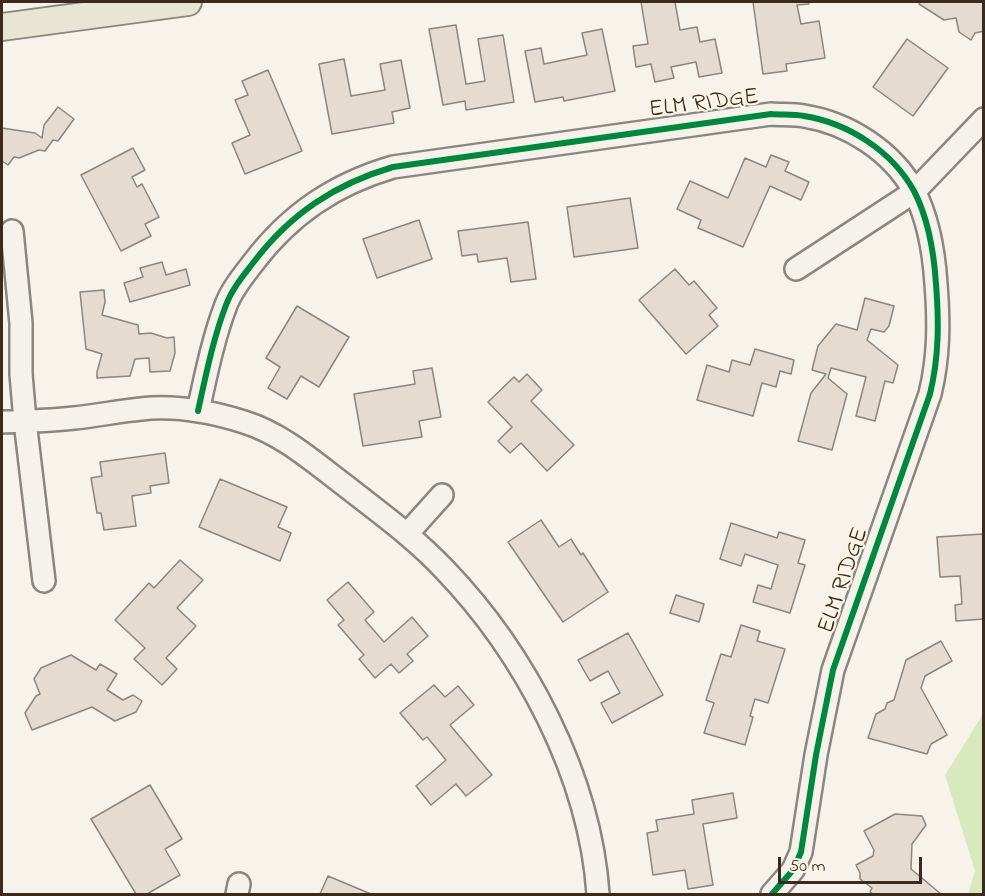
<!DOCTYPE html>
<html>
<head>
<meta charset="utf-8">
<style>
  body { margin:0 }
  #map { position:relative; width:985px; height:896px; overflow:hidden; background:#f7f3ea; font-family:"Indie Flower",sans-serif }
  canvas { display:block }
  .frame { position:absolute; inset:0; border:3px solid #3b2a1e; pointer-events:none }
  .scale { position:absolute; left:778px; top:857px; width:144px; height:27px; box-sizing:border-box; border:3px solid #3b2a1e; border-top:0; padding-left:8px; font-size:18px; line-height:21px; white-space:nowrap; color:#3b2a1e; -webkit-text-stroke:4px #fcf5e5; paint-order:stroke }
</style>
</head>
<body>
<div id="map">
<canvas width="985" height="896"></canvas>
<div class="frame"></div>
<div class="scale">50 m</div>
</div>
<script>
const c = document.querySelector('canvas').getContext('2d');
c.lineJoin = 'round';
function fillPath(path, color) { c.fillStyle = color; c.fill(path, 'evenodd'); }
function strokePath(path, color, width, dash) { c.strokeStyle = color; c.lineWidth = width; c.lineCap = dash ? 'butt' : 'round'; c.setLineDash(dash || []); c.stroke(path); }
function label(font, color, halo, rows, align = 'center') {
  c.font = font + ' "Indie Flower",sans-serif'; c.lineWidth = 4.5; c.setLineDash([]); c.textBaseline = 'middle'; c.strokeStyle = halo; c.fillStyle = color; for (const [text, x, y, turn = 0] of rows) {
    c.save(); c.translate(x, y); c.rotate((+turn || 0) * Math.PI / 180); c.textAlign = isNaN(turn) ? turn : align; if (halo) c.strokeText(text, 0, 0); c.fillText(text, 0, 0); c.restore();
  }
}
fillPath(new Path2D(`
  M983 714V894H968L975 871 945 775Z`), '#d9e9be');
const building = new Path2D(`
  M641 2H675L680 30 697 27 700 42 715 39 722 73 699 77 696 62 671 67 674 78 655 82 651 64 636 67 633 46 648 44Z
  M753 2H808L809 4 797 5 801 24 819 21 825 58 786 64 787 71 763 74Z
  M920 2H984V31L975 33 971 40 959 32 956 18 944 20 919 4Z
  M456 25 466 84 485 81 478 39 503 35 514 102 466 110 465 101 443 105 429 29Z
  M602 29 615 91 564 101 563 97 535 102 525 51 541 48 544 64 587 55 582 33Z
  M907 39 948 68 913 116 873 87Z
  M344 59 351 96 385 90 380 64 401 60 410 108 392 112 394 123 332 134 319 64Z
  M268 70 302 151 245 174 232 143 250 135 235 100 248 95 242 81Z
  M58 107 74 119 58 141 53 140 45 151 39 150 19 158 14 157 8 165 2 161V128L35 133 42 138 44 125Z
  M133 148 145 170 132 177 137 187 142 184 159 217 145 224 151 236 121 251 81 175Z
  M771 155 789 162 785 171 809 182 801 200 770 186 743 247 698 228 701 220 677 209 690 181 728 198 745 158 766 167Z
  M630 198 638 248 574 257 567 207Z
  M419 220 432 259 377 278 363 239Z
  M528 222 536 279 511 282 507 258 478 262 477 254 462 256 458 231Z
  M162 262 166 275 186 269 190 285 130 302 124 283 143 277 140 268Z
  M675 269 689 285 694 281 717 308 709 315 718 326 686 354 639 300Z
  M104 290 105 302 102 315 138 325 139 334 151 333 167 338 174 337 175 353 170 371 150 372 149 358 135 359 130 376 97 378V372L102 354 86 349 80 292Z
  M865 298 894 306 889 326 884 332 871 329 867 340 898 365 893 383 885 381 875 421 856 416 866 377 831 368 828 378 847 394 832 450 798 441 811 393 826 374 812 370 818 346 836 324 857 330Z
  M297 306 349 337 319 387 301 376 287 399 268 388 280 367 266 358Z
  M755 349 794 360 791 374 780 371 776 387 762 383 753 416 697 400 707 365 729 372 732 360 750 365Z
  M432 368 441 417 419 421 422 437 363 446 354 394 415 384 413 371Z
  M527 374 542 390 531 401 574 445 547 471 521 443 510 453 498 441 512 427 488 402 514 377 519 382Z
  M165 453 169 483 150 486 151 493 132 496 136 526 104 530 101 513H97L91 478 102 476 100 462Z
  M220 479 287 507 278 527 291 533 280 561 199 527Z
  M541 520 559 547 571 539 581 555 583 553 608 592 563 622 508 542Z
  M731 523 777 538 779 532 805 540 798 563 805 565 790 613 753 602 758 585 771 589 778 565 745 554 741 566 720 559Z
  M983 534 984 619 956 621 955 605 962 604 960 576 940 577 937 537Z
  M180 560 203 580 177 608 196 626 166 658 177 669 162 685 134 659 145 648 115 620 149 583 154 588Z
  M348 582 374 612 365 620 384 642 412 617 428 636 407 654 413 661 399 673 391 664 375 678 359 659 364 655 338 625 344 620 327 600Z
  M676 595 704 604 699 622 670 613Z
  M741 625 760 631 757 641 785 649 768 703 755 699 750 716 753 717 745 745 704 733 714 703 706 700 721 654 731 657Z
  M628 633 663 695 612 723 601 703 620 693 608 671 590 681 578 660Z
  M941 641 952 661 925 676 921 688 947 735 931 744 927 754 868 738 876 714 885 709 887 703 894 700 906 660Z
  M71 655 96 670 100 664 117 674 107 690 123 700 133 695 142 701 136 712 115 721 92 707 32 730 25 713 36 696 40 694 34 679 41 668Z
  M434 685 445 697 458 686 474 705 450 725 492 775 466 796 456 784 431 805 416 786 446 760 427 737 423 740 400 713Z
  M150 785 182 839 165 849 180 875 147 894H136L91 819Z
  M733 793 737 818 703 824 713 885 688 889 685 870 653 875 647 833 658 831 656 820 694 814 692 800Z
  M895 814 922 816 926 825 912 844 911 869 941 894H873L870 892 872 888 860 879V873L856 865 873 856 874 850 864 831Z
  M328 876 371 894H320Z`);
fillPath(building, '#e6dbd1');
strokePath(building, '#8b867f', 1.5);
const minor = new Path2D(`
  M12 231 21 323V374L25 421 44 581
  M796 269 914 192 984 119
  M198 411C206 375 213 339 226 305 232 289 243 276 253 263 290 214 335 184 393 167L771 114C782 115 793 114 804 116 848 123 892 151 914 191 929 220 934 253 936 284 939 322 939 357 930 394L833 670 816 755 801 852 793 870 772 894
  M2 422C26 421 50 421 74 418 96 416 119 411 141 409 175 405 212 412 244 422 283 434 315 463 347 487 380 513 415 538 444 569 525 653 590 776 598 894
  M407 534 442 495
  M237 894 239 884`);
const major = new Path2D(`
  M2 27 188 2`);
strokePath(minor, '#8b867f', 26);
strokePath(major, '#8b867f', 30);
strokePath(minor, '#f5f2ec', 21);
strokePath(major, '#e9e5d5', 26);
strokePath(new Path2D(`
  M198 411C206 375 213 339 226 305 232 289 243 276 253 263 290 214 335 184 393 167L771 114C782 115 793 114 804 116 848 123 892 151 914 191 929 220 934 253 936 284 939 322 939 357 930 394L833 670 816 755 801 852 793 870 772 894`), '#00873e', 6);
label('24px', '#3b2a1e', '#fcf5e5', [
  ["ELM RIDGE",704,105,-7],
  ["ELM RIDGE",845,581,-71]
]);
</script>
</body>
</html>
